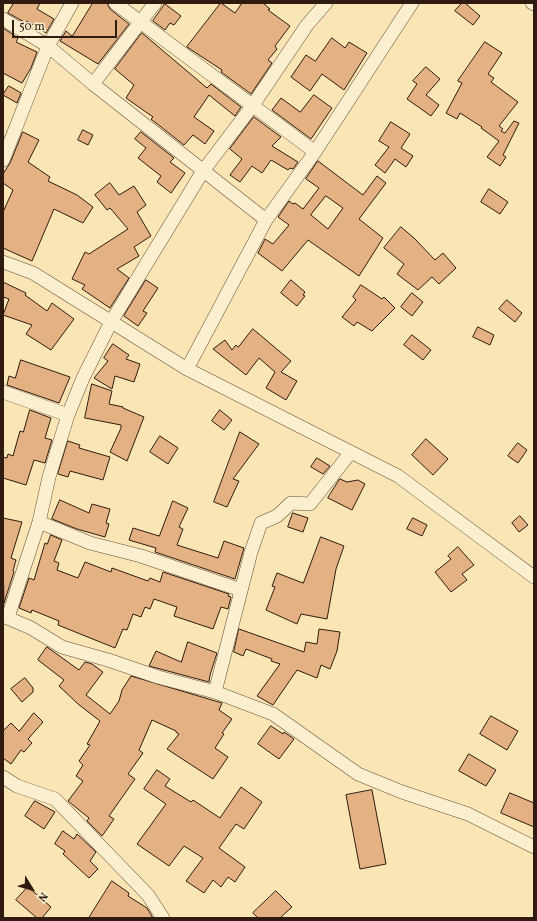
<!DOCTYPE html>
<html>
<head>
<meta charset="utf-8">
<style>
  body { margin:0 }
  #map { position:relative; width:537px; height:921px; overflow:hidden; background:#fae6b5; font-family:Vollkorn,serif }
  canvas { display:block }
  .frame { position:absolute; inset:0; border:4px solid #2f1b0f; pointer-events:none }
  .north { position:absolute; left:12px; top:869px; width:40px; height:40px; -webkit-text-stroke:3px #fcefcf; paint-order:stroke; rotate:127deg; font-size:11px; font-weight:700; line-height:16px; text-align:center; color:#2f1b0f }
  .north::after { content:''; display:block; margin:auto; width:14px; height:18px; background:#2f1b0f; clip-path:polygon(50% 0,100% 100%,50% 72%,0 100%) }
  .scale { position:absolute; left:12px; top:20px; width:105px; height:18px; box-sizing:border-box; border:2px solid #2f1b0f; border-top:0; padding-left:5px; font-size:12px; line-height:14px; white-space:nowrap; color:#2f1b0f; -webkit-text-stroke:3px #fcefcf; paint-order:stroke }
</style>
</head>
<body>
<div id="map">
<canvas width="537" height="921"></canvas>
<div class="frame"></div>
<div class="north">N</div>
<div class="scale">50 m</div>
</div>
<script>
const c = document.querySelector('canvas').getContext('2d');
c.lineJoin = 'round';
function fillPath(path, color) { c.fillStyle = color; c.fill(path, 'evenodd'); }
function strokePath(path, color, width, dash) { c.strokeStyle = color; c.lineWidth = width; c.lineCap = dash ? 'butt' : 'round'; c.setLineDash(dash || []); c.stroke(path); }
const building = new Path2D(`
  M14 3H40L37 9 54 19 46 33 27 21 26 23 8 13Z
  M93 3H107L110 9 129 24 98 64 60 41 66 31 72 36Z
  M221 3 235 13 242 3H263L270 9 268 10 290 26 275 46 277 49 268 60 272 63 251 94 221 72 222 70 187 47Z
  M462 3H465L480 16 473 25 455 11Z
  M165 4 181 16 174 25 170 23 165 30 153 21Z
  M3 28 18 38 16 42 37 52 31 68 22 83 3 73Z
  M142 33 207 88 211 84 241 107 235 116 209 95 194 117 214 131 205 144 193 135 184 145 151 119 153 117 126 98 134 85 115 69Z
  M332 38 345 48 349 42 367 53 344 90 322 74 310 91 291 77 306 55 315 61Z
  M485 42 502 53 488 74 494 78 491 82 518 102 499 126 503 129 501 131 505 133 514 121 519 123 503 155 506 157 500 166 487 157 499 141 481 128 482 127 460 113 457 119 446 113 462 83 458 81Z
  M426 67 440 79 426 95 439 105 431 116 407 99 417 84 413 81Z
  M9 86 21 93 17 103 3 95Z
  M314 95 332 108 311 139 272 110 281 98 300 112Z
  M254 117 281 137 272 146 298 162 293 169 290 168 288 170 271 160 262 173 252 166 240 182 230 175 242 159 230 149Z
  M391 122 410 134 401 148 413 156 406 167 395 159 385 173 375 165 389 147 379 141Z
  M83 130 93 135 88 145 78 140Z
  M23 132 39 140 28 162 50 177 48 181 77 195 93 207 83 223 54 209 32 261 3 248V212L13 190 3 183V174L10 163Z
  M141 132 174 158 170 162 185 173 171 193 157 182 161 176 138 158 146 148 135 139Z
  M318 161 363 195 377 176 386 183 359 219 383 238 359 276 308 240 282 271 258 253 265 239 273 244 289 225 278 217 289 201 293 204 295 203 303 209 319 188 306 179ZM326 196 343 208 328 229 311 215Z
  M110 183 119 195 134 186 146 205 137 212 151 236 134 247 139 256 117 269 129 278 110 308 82 289 85 285 72 279 85 252 89 254 128 229 110 208 107 210 95 195Z
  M489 189 508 202 500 214 481 202Z
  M401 227 414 238 435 260 443 253 456 268 439 284 432 277 418 290 397 274 404 264 384 248Z
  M146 280 158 288 143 311 147 313 138 326 124 316Z
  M291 280 305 292 303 295 305 296 297 306 281 293Z
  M3 282 26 293 25 295 47 311 52 303 74 319 51 350 26 334 32 325 3 315 9 299 3 297Z
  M361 285 382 299 384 297 395 308 372 331 357 322 354 326 342 317 356 300 353 297Z
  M412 293 423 302 412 316 401 307Z
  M507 300 522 313 515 322 499 309Z
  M478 327 494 335 490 345 473 337Z
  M253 329 291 361 281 372 297 381 286 400 266 388 275 372 259 358 246 375 213 349 225 340 232 350 236 345 238 347Z
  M412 335 431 350 423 360 404 345Z
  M113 344 129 355 126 359 140 364 134 382 115 376 112 389 94 378 108 361 104 358Z
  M21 360 70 377 59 403 7 385 9 376 15 378Z
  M92 384 112 391 109 404 123 407V408L144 417 127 461 110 452 121 428V425L85 418Z
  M30 410 51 418 45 438 52 440 45 463 34 460 26 485 3 478V457L7 458 8 454 13 456 20 431 23 432Z
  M220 410 232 420 224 430 212 421Z
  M240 432 259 444 233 479 239 481 227 507 214 502Z
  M160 436 178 448 168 464 150 452Z
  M426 439 448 459 433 475 412 455Z
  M68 441 80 445 79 448 110 457 103 480 70 471 68 477 58 474Z
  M518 443 527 450 518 463 508 456Z
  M317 458 330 466 323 474 311 467Z
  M340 479 347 482 358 480 365 484 352 510 328 498Z
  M60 500 89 513 92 504 110 509 106 523 109 524 105 537 77 529 52 519Z
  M173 501 188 508 179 527 183 529 177 545 218 558 224 541 244 548 235 579 155 552 156 548 129 540 133 528 159 536Z
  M293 513 308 518 303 532 288 527Z
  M520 516 528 525 519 532 512 523Z
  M3 518 22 522 11 558 16 560 13 571 14 572 4 603Z
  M413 518 427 525 422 536 407 529Z
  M51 535 62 540 54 561 59 563 57 570 78 578 85 562 111 572 112 568 148 581 150 578 160 582 163 572 229 594 228 596 231 597 228 609 221 607 213 629 174 616 177 607 154 599 150 609 145 607 141 617 133 614 127 630 123 629 115 648 58 625 59 621 32 610 31 613 19 608 29 578 34 580 45 543 47 544Z
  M321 537 344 546 336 569 327 619 301 614 297 624 266 610 275 587 272 586 277 573 303 583Z
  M458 547 474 565 462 574 467 580 451 592 435 572 451 559 448 556Z
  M239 629 304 652 306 642 317 644 319 629 340 632 337 651 330 669 321 665 317 678 297 670 273 705 257 696 280 664 271 661 272 659 246 649 243 656 234 652Z
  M188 642 217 653 210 675 209 682 149 666 156 651 181 662Z
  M47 647 79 670 85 662 92 664 103 672 86 695 110 714 119 701 122 690 131 676 222 703 219 710 232 719 222 733 224 734 215 748 228 757 213 779 167 749 179 734 176 732V731L152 720 139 750 143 753 128 774 135 779 109 816 114 819 102 836 87 821 89 818 68 801 83 781 76 776 83 765 79 761 90 745 87 744 100 721 78 704 59 686 64 680 38 660Z
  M25 678 33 688V692L22 702 11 689Z
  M34 713 43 722 28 739 32 743 24 752 21 750 11 764 3 758V731L11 723 19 731Z
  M491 716 518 731 507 750 480 734Z
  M271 726 283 734 284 732 294 739 279 759 258 744Z
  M469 754 496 770 486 786 459 771Z
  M157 770 170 779 165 786 191 802 193 800 220 818 241 787 262 802 244 829 236 824 219 848 245 867 235 882 228 877 221 887 213 880 204 893 186 881 203 858 184 846 169 866 137 844 166 804 144 789Z
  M372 790 386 864 360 869 346 795Z
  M510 793 534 803V827L501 813Z
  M35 801 55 812 44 829 25 816Z
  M63 831 74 839 77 834 96 852 90 861 98 869 89 878 63 854 65 851 55 844Z
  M112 881 129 893 128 896 147 908 153 918H89Z
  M28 887 51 907 42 918H37L16 900Z
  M276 891 292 907 280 918H258L253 913Z`);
fillPath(building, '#e4b183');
strokePath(building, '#2f1b0f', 1);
const street = new Path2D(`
  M115 3 315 152
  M532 3 534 4
  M3 19 48 46 93 84 266 220
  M93 84 155 3
  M3 160 48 46 72 3
  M3 262 33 273 187 369 398 476 534 577
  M187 369 266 220 315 152 412 3
  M3 392 68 415
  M39 522 90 543 141 556 241 590
  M3 616 31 628 62 647 108 660 158 677 215 692 273 714 358 774 402 792 468 814 534 847
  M8 617 39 522 49 477 68 415 83 378 111 322 203 171 253 105 307 25 326 3
  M215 692 251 552 261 523 277 516 291 503 310 504 351 452
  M3 777 17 786 55 799 148 895 163 918`);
strokePath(street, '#624e38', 14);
strokePath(street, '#fcefcf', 13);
</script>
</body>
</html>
